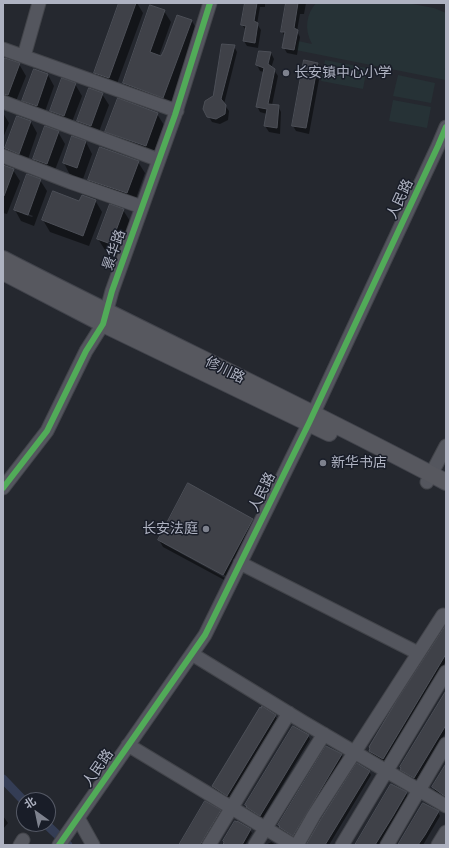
<!DOCTYPE html>
<html>
<head>
<meta charset="utf-8">
<style>
  body { margin:0 }
  #map { position:relative; width:449px; height:848px; overflow:hidden; background:#25282f; font-family:"Asap Condensed","Noto Sans SC",sans-serif }
  canvas { display:block }
  .frame { position:absolute; inset:0; border:4px solid #aeb2c1; pointer-events:none }
  .north { position:absolute; left:16px; top:792px; width:40px; height:40px; box-sizing:border-box; background:#191d28; border:1px solid #555965; border-radius:50%; rotate:327deg; font-size:11px; font-weight:700; line-height:16px; text-align:center; color:#aeb2c1 }
  .north::after { content:''; display:block; margin:auto; width:14px; height:18px; background:#7e828e; clip-path:polygon(50% 0,100% 100%,50% 72%,0 100%) }
</style>
</head>
<body>
<div id="map">
<canvas width="449" height="848"></canvas>
<div class="frame"></div>
<div class="north">北</div>
</div>
<script>
const c = document.querySelector('canvas').getContext('2d');
c.lineJoin = 'round';
function fillPath(path, color) { c.fillStyle = color; c.fill(path, 'evenodd'); }
function strokePath(path, color, width, dash) { c.strokeStyle = color; c.lineWidth = width; c.lineCap = dash ? 'butt' : 'round'; c.setLineDash(dash || []); c.stroke(path); }
function label(font, color, halo, rows, align = 'center') {
  c.font = font + ' "Asap Condensed","Noto Sans SC",sans-serif'; c.lineWidth = 3; c.setLineDash([]); c.textBaseline = 'middle'; c.strokeStyle = halo; c.fillStyle = color; for (const [text, x, y, turn = 0] of rows) {
    c.save(); c.translate(x, y); c.rotate((+turn || 0) * Math.PI / 180); c.textAlign = isNaN(turn) ? turn : align; if (halo) c.strokeText(text, 0, 0); c.fillText(text, 0, 0); c.restore();
  }
}
fillPath(new Path2D(`
  M316 3H407L434 8 446 13V68L444 69 446 70V80L296 50 298 41 312 44C304 29 306 15 316 3Z
  M325 60 367 68 363 89 321 81Z
  M398 75 435 83 431 103 393 96Z
  M393 100 431 107 427 128 389 121Z`), '#263236');
fillPath(new Path2D(`
  M120 3H137L143 13 115 89 102 84 95 73Z
  M246 3H265V7H260L257 24 261 30 258 48 247 46 244 41 246 30 242 25Z
  M287 3H306L304 14H300L297 31 300 37 297 55 287 53 284 48 285 37 282 31Z
  M164 11 171 22 159 56 162 57 178 16 192 21 198 32 170 108 130 94 124 83Z
  M234 46 237 52 224 104 229 111 228 120 220 124 212 122 204 109 214 97Z
  M271 53 274 59 271 68 274 70 278 76 272 105 278 106 281 112 280 134 269 132 265 126 267 114 260 112 257 106 264 72 260 71 257 65Z
  M318 63 321 69 309 134 296 131 293 126Z
  M19 64 26 76 14 106 3 109V68Z
  M48 75 54 86 43 117 30 112 24 101Z
  M75 84 82 96 70 127 57 122 51 111Z
  M102 94 109 105 97 137 84 132 78 121Z
  M3 113 9 123 3 138Z
  M157 114 164 125 152 157 113 143 107 131Z
  M18 117 31 122 37 133 26 165 13 160 6 148Z
  M58 132 65 144 53 175 40 170 34 159Z
  M86 142 92 154 83 179 70 175 64 163Z
  M138 162 145 173 134 204 96 191 89 180Z
  M3 166 13 170 20 181 7 214 3 213Z
  M40 180 47 191 34 226 21 221 15 210ZM23 212 33 216 32 217 23 214Z
  M95 200 102 212 89 246 50 232 43 220 80 202Z
  M123 210 130 221 118 255 105 250 98 239Z
  M253 519 257 527 228 582 163 547 159 540ZM164 542 228 577 227 579 164 544Z
  M446 627V661L385 762 372 755 370 751Z
  M446 694V732L416 781 403 773 401 770Z
  M275 716 277 719 229 799 215 790 213 786Z
  M308 736 310 739 262 819 249 811 247 807Z
  M341 755 344 759 295 839 282 831 280 827Z
  M446 767V798L436 793 433 787Z
  M369 771 371 775 329 845H308Z
  M393 785 406 793 408 797 379 845H355Z
  M220 811 222 815 204 845H180Z
  M438 812 440 816 423 845H399Z
  M3 816 8 823 3 829Z
  M235 822 250 830 252 833 245 845H222Z
  M271 842 276 845H267L269 843H270Z`), '#0007');
strokePath(new Path2D(`
  M3 779 24 801
  M46 824 68 845`), '#343d55', 9);
const building = new Path2D(`
  M119 3H136L109 78 94 73Z
  M245 3H257L254 21 258 23 255 43 243 41 246 26 241 25Z
  M286 3H298L294 28 298 30 294 50 282 48 285 32H281Z
  M150 5 165 10 150 52 161 56 164 50 177 15 192 20 163 98 123 83Z
  M222 44 235 45 221 99 226 105 225 114 216 119 207 117 203 109 205 101 213 96Z
  M259 51 271 52 268 64 275 69 268 104 279 105 277 128 264 126 267 109 256 107 264 68 256 65Z
  M5 58 20 63 8 95 3 94V65Z
  M304 60 318 63 306 128 292 126Z
  M34 69 48 74 37 106 22 101Z
  M62 78 76 83 64 116 50 111Z
  M89 88 103 93 91 126 77 121Z
  M118 98 158 113 146 146 105 132Z
  M17 116 31 121 19 154 5 148Z
  M45 126 59 131 47 164 33 159Z
  M72 136 86 141 77 168 63 163Z
  M100 147 139 161 127 193 88 180Z
  M3 165 14 169 4 196H3Z
  M27 174 41 179 28 215 14 210Z
  M53 191 79 201 82 195 96 200 83 236 42 220Z
  M110 204 124 209 111 244 97 239Z
  M188 483 253 519 223 575 158 540Z
  M446 625V654L383 759 369 751 370 748 369 747 397 700Z
  M446 691V725L414 778 400 770 401 768 400 767Z
  M262 706 276 715 227 796 212 786 260 707 261 708Z
  M293 726 309 735 260 816 246 807 247 806 245 805Z
  M326 746 342 754 293 836 279 827 280 826 278 825Z
  M357 763 370 771 325 845H306L321 819Z
  M446 764V797L432 787Z
  M391 784 407 792 393 816 375 845H355Z
  M205 801 221 810 200 845H179Z
  M423 803 439 811 425 835 418 845H398Z
  M235 821 237 822V821L251 829 242 845H223L224 842 223 841Z`);
fillPath(building, '#3f4148');
strokePath(building, '#4c4f57', 1);
const minor = new Path2D(`
  M3 49 177 111
  M24 56 39 3
  M3 102 159 160
  M3 156 70 182 142 207
  M427 482 446 446
  M3 488 47 431 86 351 103 324 112 291 175 115 210 3
  M240 563 418 653
  M192 654 303 722 446 806
  M128 745 293 845
  M78 818 93 845
  M20 845 23 840
  M59 845 205 635 309 423 438 146 446 127
  M209 845 289 713
  M255 845 324 734
  M297 845 314 815 443 615 446 617
  M342 845 446 672
  M387 845 446 744
  M438 845 446 832`);
const major = new Path2D(`
  M3 259C150 335 300 404 446 482
  M3 272 103 324 329 433`);
strokePath(minor, '#42444a', 15);
strokePath(major, '#42444c', 18);
strokePath(minor, '#54565e', 13);
strokePath(major, '#57585f', 16);
strokePath(new Path2D(`
  M3 488 47 431 86 351 103 324 112 291 175 115 210 3
  M59 845 205 635 309 423 438 146 446 127`), '#51ab58', 6);
for (const [x, y, r, color] of [
  [286,73,4,"#7e828e"],
  [323,463,4,"#7e828e"],
  [206,529,4,"#7e828e"]
]) { const dot = new Path2D(); dot.arc(x, y, r, 0, 2 * Math.PI); c.fillStyle = color; c.fill(dot); strokePath(dot, '#191d28', 1.5); }
label('14px', '#aeb2c1', '#191d28', [
  ["长安镇中心小学",294,73],
  ["新华书店",331,463],
  ["长安法庭",198,529,"right"]
], 'left');
label('14px', '#aeb2c1', '#191d28', [
  ["人民路",400,199,-65],
  ["景华路",114,250,-71],
  ["修川路",225,370,26],
  ["人民路",262,492,-64],
  ["人民路",98,768,-55]
]);
</script>
</body>
</html>
